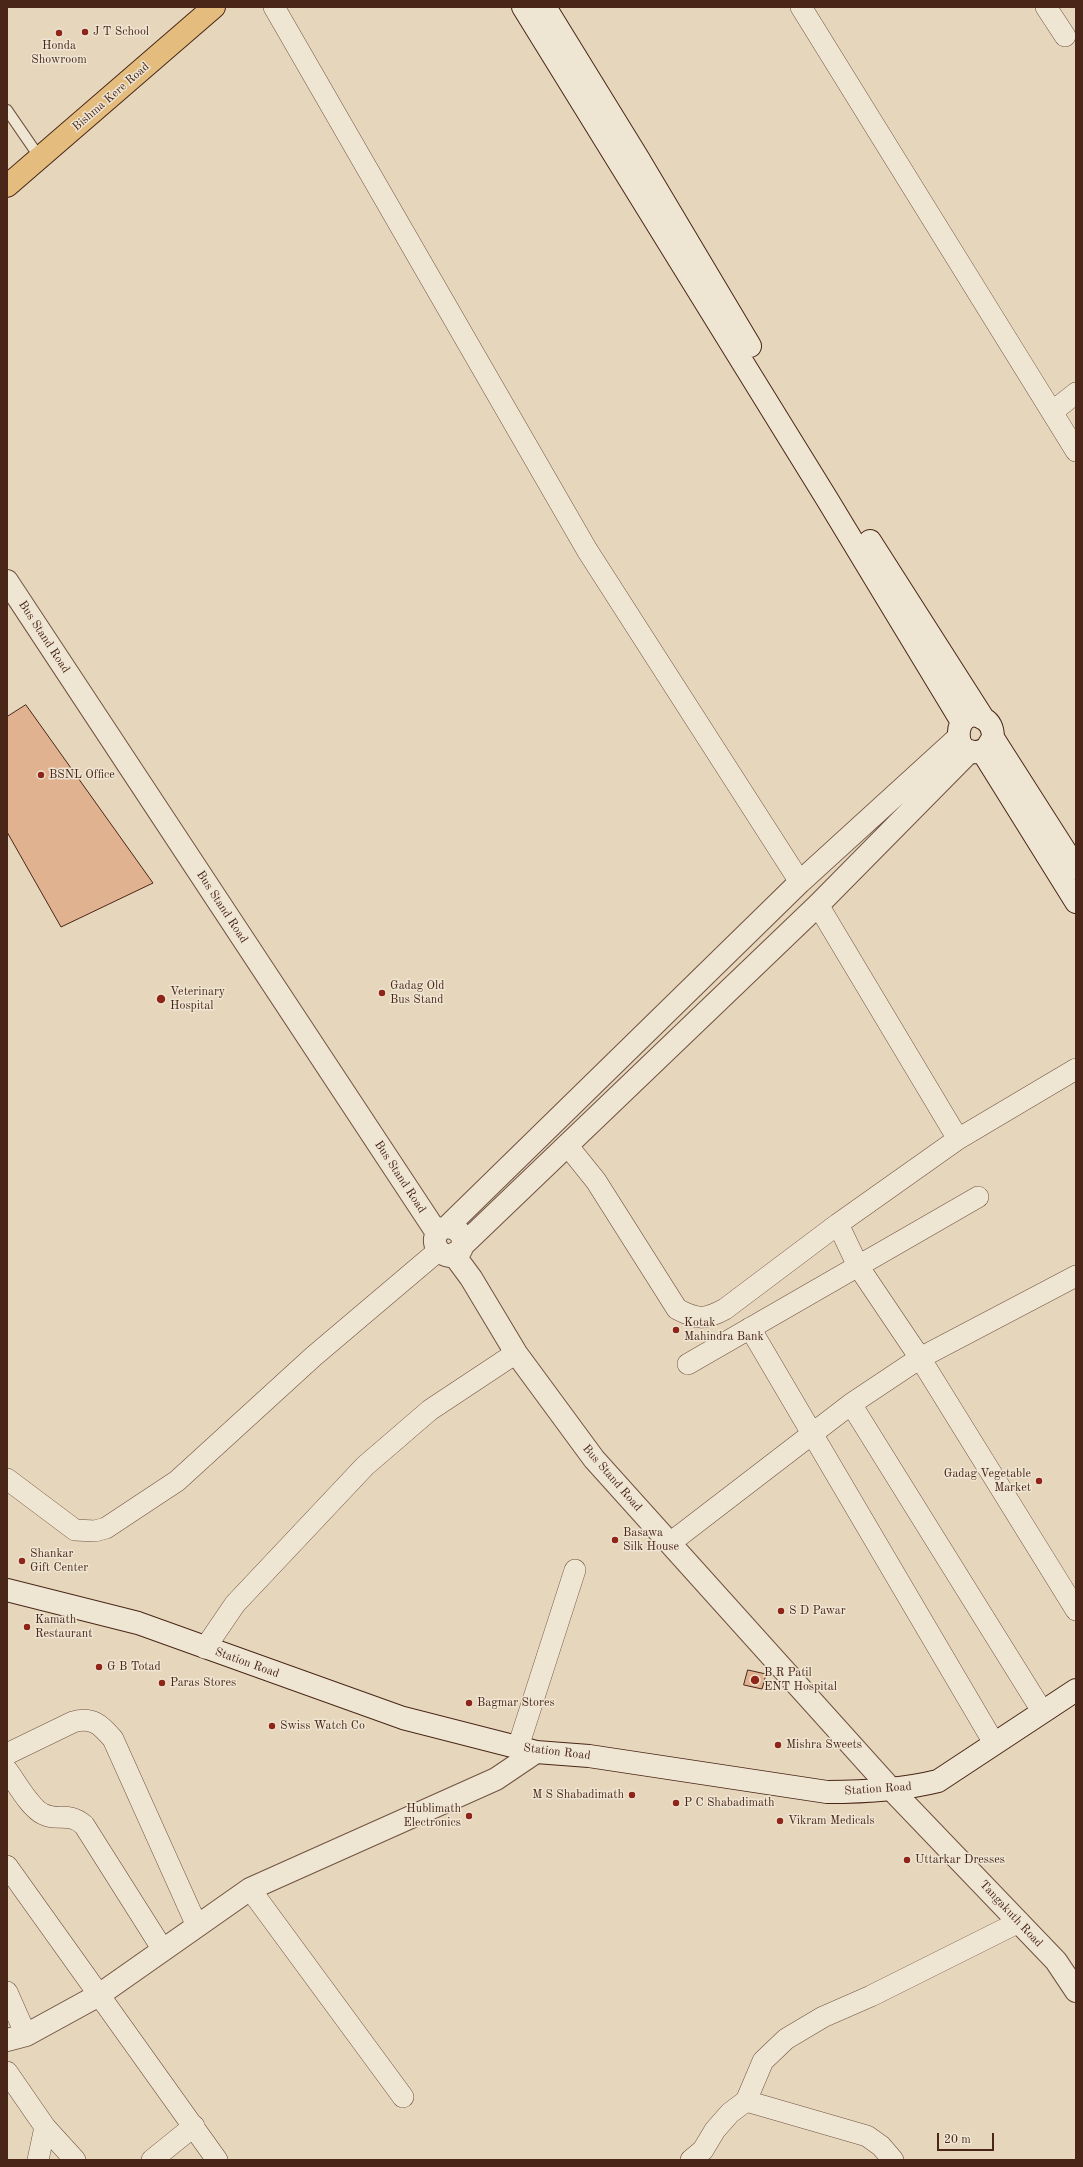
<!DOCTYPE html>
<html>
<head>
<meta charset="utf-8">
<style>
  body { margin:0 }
  #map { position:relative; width:1083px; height:2167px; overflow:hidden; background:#e6d7bc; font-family:"Old Standard TT",serif }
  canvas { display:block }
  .frame { position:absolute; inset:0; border:8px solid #492617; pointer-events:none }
  .scale { position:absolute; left:937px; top:2133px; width:57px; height:18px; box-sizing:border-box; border:2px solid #492617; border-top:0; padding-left:5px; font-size:12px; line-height:14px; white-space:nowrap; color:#492617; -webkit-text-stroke:3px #efe5d3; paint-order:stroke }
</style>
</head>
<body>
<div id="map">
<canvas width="1083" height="2167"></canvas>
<div class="frame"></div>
<div class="scale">20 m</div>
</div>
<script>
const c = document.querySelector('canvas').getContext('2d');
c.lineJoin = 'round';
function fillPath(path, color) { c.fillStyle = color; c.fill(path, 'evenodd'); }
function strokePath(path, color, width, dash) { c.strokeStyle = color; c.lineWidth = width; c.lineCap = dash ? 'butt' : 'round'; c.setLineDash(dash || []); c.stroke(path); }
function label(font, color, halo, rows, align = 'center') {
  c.font = font + ' "Old Standard TT",serif'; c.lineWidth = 3; c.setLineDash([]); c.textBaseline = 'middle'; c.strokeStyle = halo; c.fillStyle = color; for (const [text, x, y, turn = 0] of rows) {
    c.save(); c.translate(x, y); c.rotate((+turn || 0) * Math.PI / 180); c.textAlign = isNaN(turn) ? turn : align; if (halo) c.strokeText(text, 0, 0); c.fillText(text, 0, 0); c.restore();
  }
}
const building = new Path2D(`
  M26 705 153 883 61 927 7 832V717Z
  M748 1670 766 1674 762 1689 744 1685Z`);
fillPath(building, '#e1b290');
strokePath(building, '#492617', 1);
const service = new Path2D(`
  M7 110 40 158`);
const minor = new Path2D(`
  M274 7 587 550 800 882
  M801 7 1076 451
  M1046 7 1065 36
  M1052 412 1076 393
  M958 1139 1076 1069
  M567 1145 596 1181 677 1309C698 1320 705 1320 725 1309L838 1224 958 1139 818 905
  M838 1224 858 1266 920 1358 1076 1610
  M750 1328 994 1743
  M688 1364 978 1197
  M851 1404 1042 1711
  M7 1479 75 1530 95 1531 106 1528 177 1481 314 1356 438 1251
  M670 1543 851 1404 920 1358 1076 1276
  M205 1648 235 1604 365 1466 430 1410 516 1353
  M518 1747 575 1570
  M7 1754 73 1722C92 1716 101 1725 113 1739L197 1926
  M7 1770C16 1782 30 1808 43 1814 58 1822 68 1811 84 1825L163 1950
  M7 1866 217 2160
  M250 1889 403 2097
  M7 1992 26 2035
  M7 2072 45 2127 75 2160
  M746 2101 867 2136 881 2146 893 2160
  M38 2160 45 2127
  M152 2160 194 2126
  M691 2160 703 2150 715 2130 730 2113 746 2101 763 2061 786 2039 823 2017 871 1996 1019 1922`);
const tertiary = new Path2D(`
  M7 581 437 1233
  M447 1227C460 1228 466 1238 461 1250L450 1256C432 1254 429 1231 447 1227L800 882 958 738
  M463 1245 818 905 970 751
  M454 1255 471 1278 516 1353 594 1459 891 1789 1056 1961 1076 1991
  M7 2040 26 2035 99 1995 250 1889 496 1779 536 1752`);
const secondary = new Path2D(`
  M523 7 827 499 962 722
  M545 7 638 158 750 346
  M870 541 983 718
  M993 738 986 749C947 767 953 700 984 719 991 723 993 730 993 738L1076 868
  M982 751 1076 902
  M7 1590 138 1623 403 1718 536 1752 589 1756 827 1792C864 1792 902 1790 938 1781L1076 1690`);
const primary = new Path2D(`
  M7 186 214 7`);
strokePath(service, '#705240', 12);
strokePath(minor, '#705240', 22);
strokePath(tertiary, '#705240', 24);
strokePath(secondary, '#492617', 24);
strokePath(primary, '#492617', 24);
strokePath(service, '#efe5d3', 10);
strokePath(minor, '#efe5d3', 21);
strokePath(tertiary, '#efe5d3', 22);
strokePath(secondary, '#efe5d3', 22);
strokePath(primary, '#e3bc7e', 22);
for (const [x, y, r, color] of [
  [85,32,4,"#8f2418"],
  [59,33,4,"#8f2418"],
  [41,775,4,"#8f2418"],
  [382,993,4,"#8f2418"],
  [161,999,5,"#8f2418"],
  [676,1330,4,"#8f2418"],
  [1039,1481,4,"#8f2418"],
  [615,1540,4,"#8f2418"],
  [22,1561,4,"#8f2418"],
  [781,1611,4,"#8f2418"],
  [27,1627,4,"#8f2418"],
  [99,1667,4,"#8f2418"],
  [755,1680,5,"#8f2418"],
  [162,1683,4,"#8f2418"],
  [469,1703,4,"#8f2418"],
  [272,1726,4,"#8f2418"],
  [778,1745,4,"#8f2418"],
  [632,1795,4,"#8f2418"],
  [676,1803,4,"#8f2418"],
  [469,1816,4,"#8f2418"],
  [780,1821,4,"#8f2418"],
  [907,1860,4,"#8f2418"]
]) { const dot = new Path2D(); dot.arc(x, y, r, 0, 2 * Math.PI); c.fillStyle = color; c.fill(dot); strokePath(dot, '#efe5d3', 1.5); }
label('12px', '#492617', '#efe5d3', [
  ["J T School",93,32],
  ["Honda",59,46,"center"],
  ["Showroom",59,60,"center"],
  ["BSNL Office",49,775],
  ["Gadag Old",390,986],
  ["Bus Stand",390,1000],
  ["Veterinary",170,992],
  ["Hospital",170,1006],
  ["Kotak",684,1323],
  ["Mahindra Bank",684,1337],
  ["Gadag Vegetable",1031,1474,"right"],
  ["Market",1031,1488,"right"],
  ["Basawa",623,1533],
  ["Silk House",623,1547],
  ["Shankar",30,1554],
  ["Gift Center",30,1568],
  ["S D Pawar",789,1611],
  ["Kamath",35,1620],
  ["Restaurant",35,1634],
  ["G B Totad",107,1667],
  ["B R Patil",764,1673],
  ["ENT Hospital",764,1687],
  ["Paras Stores",170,1683],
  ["Bagmar Stores",477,1703],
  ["Swiss Watch Co",280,1726],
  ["Mishra Sweets",786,1745],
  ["M S Shabadimath",624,1795,"right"],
  ["P C Shabadimath",684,1803],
  ["Hublimath",461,1809,"right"],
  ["Electronics",461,1823,"right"],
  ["Vikram Medicals",788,1821],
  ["Uttarkar Dresses",915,1860]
], 'left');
label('12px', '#492617', '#efe5d3', [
  ["Bishma Kere Road",111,97,-41],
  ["Bus Stand Road",44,637,57],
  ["Bus Stand Road",222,907,57],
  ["Bus Stand Road",400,1177,57],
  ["Bus Stand Road",612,1478,49],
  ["Station Road",247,1663,20],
  ["Station Road",557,1752,7],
  ["Station Road",878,1789,-4],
  ["Tangakuth Road",1011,1914,47]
]);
</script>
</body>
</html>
